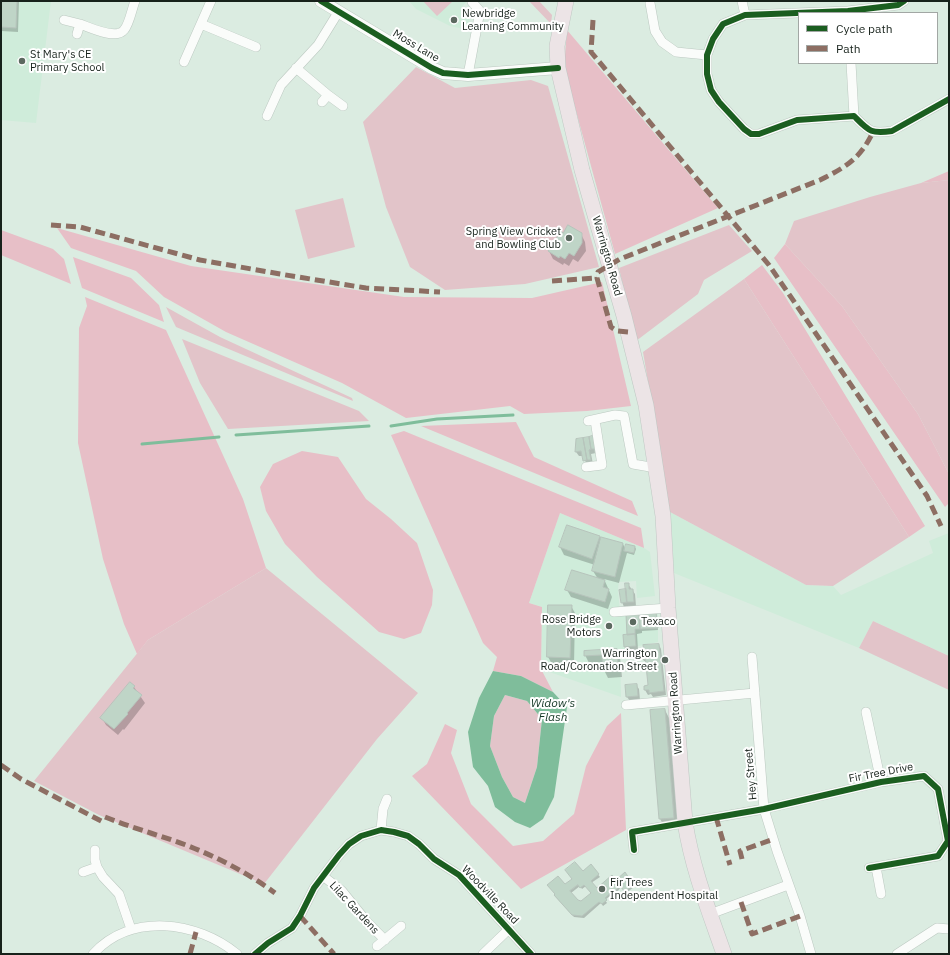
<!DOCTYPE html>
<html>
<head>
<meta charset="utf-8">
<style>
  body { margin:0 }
  #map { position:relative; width:950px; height:955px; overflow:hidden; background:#dbece1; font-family:"IBM Plex Sans",sans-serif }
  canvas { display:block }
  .frame { position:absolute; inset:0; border:2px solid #17221b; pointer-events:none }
  .legend { position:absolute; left:798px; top:12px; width:140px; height:52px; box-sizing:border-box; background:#fff; border:1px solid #a2a7a4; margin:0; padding:5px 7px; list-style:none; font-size:12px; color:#17221b }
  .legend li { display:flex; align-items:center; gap:8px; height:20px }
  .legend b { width:20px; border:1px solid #a2a7a4 }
</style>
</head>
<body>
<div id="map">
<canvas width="950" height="955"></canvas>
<div class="frame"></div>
<ul class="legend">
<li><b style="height:5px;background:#1b5e20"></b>Cycle path</li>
<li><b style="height:5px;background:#8d6e63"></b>Path</li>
</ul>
</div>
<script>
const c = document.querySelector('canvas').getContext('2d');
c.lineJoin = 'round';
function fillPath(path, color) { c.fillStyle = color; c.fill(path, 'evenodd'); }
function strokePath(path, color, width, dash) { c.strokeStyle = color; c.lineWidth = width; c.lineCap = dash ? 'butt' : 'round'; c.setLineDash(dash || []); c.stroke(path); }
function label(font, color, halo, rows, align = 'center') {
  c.font = font + ' "IBM Plex Sans",sans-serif'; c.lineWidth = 4; c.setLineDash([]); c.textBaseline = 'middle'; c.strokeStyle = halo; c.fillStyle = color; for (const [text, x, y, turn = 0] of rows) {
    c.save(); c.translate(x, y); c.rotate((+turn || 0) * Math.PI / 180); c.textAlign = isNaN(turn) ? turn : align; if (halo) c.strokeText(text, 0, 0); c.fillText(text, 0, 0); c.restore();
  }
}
fillPath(new Path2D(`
  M1 1H51L36 123 1 120Z
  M409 1H467L462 7 470 14 469 30 450 26 416 9Z
  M670 512 806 585 833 586 841 595 933 553 929 541 949 533V656L873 621 859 648 674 573Z
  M560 513 644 548 650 552 655 596 637 598 636 581 619 582 618 589 620 612 658 611V642L620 650 621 697 541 669 542 607 529 603Z`), '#cfecda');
fillPath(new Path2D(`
  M423 1H453L437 16Z
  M529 1H539L552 15 551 24Z
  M416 67 455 88 531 80 548 86 599 267 525 284 445 290 410 267 386 207 363 122Z
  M949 180V474L918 414 842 306 785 244 794 221 870 197 921 183Z
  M343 198 355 247 308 259 295 210Z
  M729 225 752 251 704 280 698 294 636 341 619 268Z
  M744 279 909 537 833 586 806 585 670 512 643 352Z
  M166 307 220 337 352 398 353 401 176 327Z
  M182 339 359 411 369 421 228 429 200 383Z
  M266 568 418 693 377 739 264 884 99 815 34 781 148 640Z
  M873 621 949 656V690L859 648Z
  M505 695 527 701 542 719 537 767 525 803 513 797 502 777 490 746 494 716Z`), '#e2c4c9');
fillPath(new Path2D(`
  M567 30 718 208 615 254 564 67Z
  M949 171V180L921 183Z
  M57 228 191 266 404 297 532 298 602 282 631 406 587 411 524 414 510 406 406 418 342 383 226 332 164 297 136 271 71 248Z
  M1 230 53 249 64 259 71 284 1 255Z
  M785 244 842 306 918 414 949 474V503L945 507 774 258Z
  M73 257 131 278 159 305 164 322 82 288Z
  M762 265 783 293 925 526 909 537 744 279Z
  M85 297 166 330 243 499 266 568 148 640 137 654 124 624 103 559 78 443 79 328 87 306Z
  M516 422 534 457 632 501 638 516 421 426Z
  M404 431 641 528 644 548 560 513 529 603 542 607 541 669 553 692 521 676 493 671 497 657 483 643 391 435Z
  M302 451 338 457 366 499 391 519 417 543 433 590 432 605 421 633 404 639 379 632 317 577 285 544 266 511 260 487 273 464Z
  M621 713 626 830 521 889 412 776 427 764 445 724 457 730 451 753 471 804 513 846 543 841 574 814 586 766 607 726Z`), '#e7bfc7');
fillPath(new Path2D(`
  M493 671 521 676 553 692 567 707 554 797 543 819 530 828 515 822 495 807 488 786 473 767 468 732 479 698ZM505 695 527 701 542 719 537 767 525 803 513 797 502 777 490 746 494 716Z`), '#7fbd9b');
fillPath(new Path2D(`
  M1 1H19L18 32 1 31Z
  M564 234H581L585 242 586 251 578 262 573 259 569 266 564 263 563 265 553 259 549 251Z
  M577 440 597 441 596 453 591 454 593 464 587 465 583 456H579L576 452Z
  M567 526 600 537 601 540 602 539 623 544 626 550 635 547 636 549 634 555 627 553 619 583 604 579 612 597 608 609 571 597 567 590 598 579 593 571 595 565 564 555 560 547Z
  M628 584 635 594 636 606 624 607 622 602Z
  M571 606 575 613 574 665 552 664 548 657Z
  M656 613 658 630 642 631V633L637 634 638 650 628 651 625 647 624 636H628L627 615Z
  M659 645 661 649 666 695 653 697 651 694 648 695 645 690V687L649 686 646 661H644L641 656 645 652Z
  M616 650 620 657 622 677 608 678 604 670 603 662 589 663 585 655Z
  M636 685 639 689 640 700 630 701 627 697Z
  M134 687 145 703 124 730 123 729 118 735 106 725 102 718Z
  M665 710 670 720 679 828 666 829 660 819 651 711Z
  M591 866 600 877 591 883 597 890 616 881 625 874 634 887 626 893 621 887 617 892 616 891 605 900 607 903 603 906 601 903 584 918 574 917 556 897 565 886ZM580 886 582 889 586 886 592 894 582 902 577 901 571 893Z`), '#0003');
strokePath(new Path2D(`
  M391 426 437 419 513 415
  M236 435 369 426
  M142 444 219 437`), '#7fbd9b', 3);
const building = new Path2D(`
  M1 1H17L16 28 1 27Z
  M568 225 582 233V243L574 256 569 253 565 259 560 256 559 258 548 251 561 231 563 233Z
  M595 435 598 453H595L594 449H591L589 437Z
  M589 437 591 449 589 450 591 460H587L583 438Z
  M583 438 587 460 583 461 581 451 575 452 576 439Z
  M567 525 600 536 592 559 559 547Z
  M601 537 623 543 615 577 592 571Z
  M626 544 635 546 634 553 624 551Z
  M572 570 605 580 603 587 609 589 605 602 565 590Z
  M625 583H629V589H633L634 602H627Z
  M626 589 627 602 621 603 619 590Z
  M548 605H572L570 658 547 657Z
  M656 612 658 628 640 629 639 613Z
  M639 613 640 629H635V634L627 635 626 614Z
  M635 634 636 646 624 647 623 635Z
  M659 644 664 691 649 693V690H644V686L648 685 645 656 640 657V651H644L643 645Z
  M617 649 618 670 603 671 602 655 584 656V651Z
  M130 682 135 686 133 688 142 695 127 713 128 714 114 729 100 718Z
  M637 684 638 696 626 697 625 685Z
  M665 709 674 818 659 819 650 710Z
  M575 862 583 871 591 864 599 874 591 881 597 888 612 875 616 880 625 872 633 884 625 892 620 886 615 891 614 890 605 898 607 900 602 904 599 902 582 916 572 915 554 895 555 894 547 885 558 876 565 884 572 879 565 870ZM578 885 580 888 584 885 591 893 581 901 578 900 570 891Z`);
fillPath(building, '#bfd5c7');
strokePath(building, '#b7c4bc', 1);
const minor = new Path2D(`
  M742 1 745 15
  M904 1 898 5 848 11 745 15 723 24 713 39 707 55V74L711 90 719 102 744 129 751 134H759L797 120 854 116C869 131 870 134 892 131L949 99
  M650 3 655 31 662 42 676 52 707 55
  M64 20 80 24 77 34
  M80 24C91 28 116 40 124 30 129 25 132 9 135 1
  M201 24 256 47
  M184 62 211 1
  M851 63 854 116
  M296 68 328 95
  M468 75 480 11 472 2
  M322 102 328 95 343 106
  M267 116 281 85 318 45 339 11
  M588 421 615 415 624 416 633 464 656 468
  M586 467 602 465 595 420
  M614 612 668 608
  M752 657 764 809 777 851 800 916 811 954
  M626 705 755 693
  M866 712 881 782
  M381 830 383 809 387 799
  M634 850 632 832 764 809 881 782 924 776 938 789 948 841 938 856 869 868
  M97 867 103 877 119 894 131 929
  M876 867 881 894
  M83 872 97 867 95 860V850
  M323 876 342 891 367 922 385 940
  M710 914 788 885
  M377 946 401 926
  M93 954C131 912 197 921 237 954
  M255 954 268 943 292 928 300 916 314 888 339 855 349 844 361 836 381 830 394 832 408 836 419 844 434 859 459 875 531 954
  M483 954 509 929
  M897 954 937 928 949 929`);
const tertiary = new Path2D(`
  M321 1 432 68 443 73 468 75 558 68`);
const primary = new Path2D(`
  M566 1 557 46 558 68 582 170 624 316 646 405 663 516 668 608 685 822C692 868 709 911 724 954`);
strokePath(minor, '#bcc9c1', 10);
strokePath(tertiary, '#bcc9c1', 13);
strokePath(primary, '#bfc7c3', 16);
strokePath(minor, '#fafcfa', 9);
strokePath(tertiary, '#fafcfa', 12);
strokePath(primary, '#ece4e6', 15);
strokePath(new Path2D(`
  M593 20 591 52 769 265 927 496 941 526
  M51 225 80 227 200 260 280 274 366 288 440 292
  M552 281 597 278
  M628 332 617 331 611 327 597 278 598 272 620 259 820 180C846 167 860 159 873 132
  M1 765 21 779 103 822
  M105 817C132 828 159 835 186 845 217 857 248 873 275 893
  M716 817 730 865
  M742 859 740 851 774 839
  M741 902 752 934 800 916
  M300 916 334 954
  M190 954 196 932`), '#8d6e63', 5, [10, 5]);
strokePath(new Path2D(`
  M321 1 432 68 443 73 468 75 558 68
  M904 1 898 5 848 11 745 15 723 24 713 39 707 55V74L711 90 719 102 744 129 751 134H759L797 120 854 116C869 131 870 134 892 131L949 99
  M634 850 632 832 764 809 881 782 924 776 938 789 948 841 938 856 869 868
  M255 954 268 943 292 928 300 916 314 888 339 855 349 844 361 836 381 830 394 832 408 836 419 844 434 859 459 875 531 954`), '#1b5e20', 6);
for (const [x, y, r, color] of [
  [454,20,4,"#5c6960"],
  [22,61,4,"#5c6960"],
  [569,238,4,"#5c6960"],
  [633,622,4,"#5c6960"],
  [609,626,4,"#5c6960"],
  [665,660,4,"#5c6960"],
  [602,889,4,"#5c6960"]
]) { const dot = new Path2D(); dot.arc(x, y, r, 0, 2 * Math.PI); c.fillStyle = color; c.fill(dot); strokePath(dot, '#fff', 1.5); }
label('11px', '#17221b', '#fff', [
  ["Newbridge",462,14],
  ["Learning Community",462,27],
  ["St Mary's CE",30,55],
  ["Primary School",30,68],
  ["Spring View Cricket",561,232,"right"],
  ["and Bowling Club",561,245,"right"],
  ["Rose Bridge",601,620,"right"],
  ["Motors",601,633,"right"],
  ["Texaco",641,622],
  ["Warrington",657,654,"right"],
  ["Road/Coronation Street",657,667,"right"],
  ["Fir Trees",610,883],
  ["Independent Hospital",610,896]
], 'left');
label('11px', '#17221b', '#fff', [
  ["Moss Lane",416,46,31],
  ["Warrington Road",607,256,74],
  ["Warrington Road",676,713,-94],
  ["Fir Tree Drive",881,773,-11],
  ["Hey Street",751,774,-95],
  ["Woodville Road",490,895,46],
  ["Lilac Gardens",354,908,47]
]);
label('italic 12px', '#143725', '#fff', [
  ["Widow's",553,704],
  ["Flash",553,718]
]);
</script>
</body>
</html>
